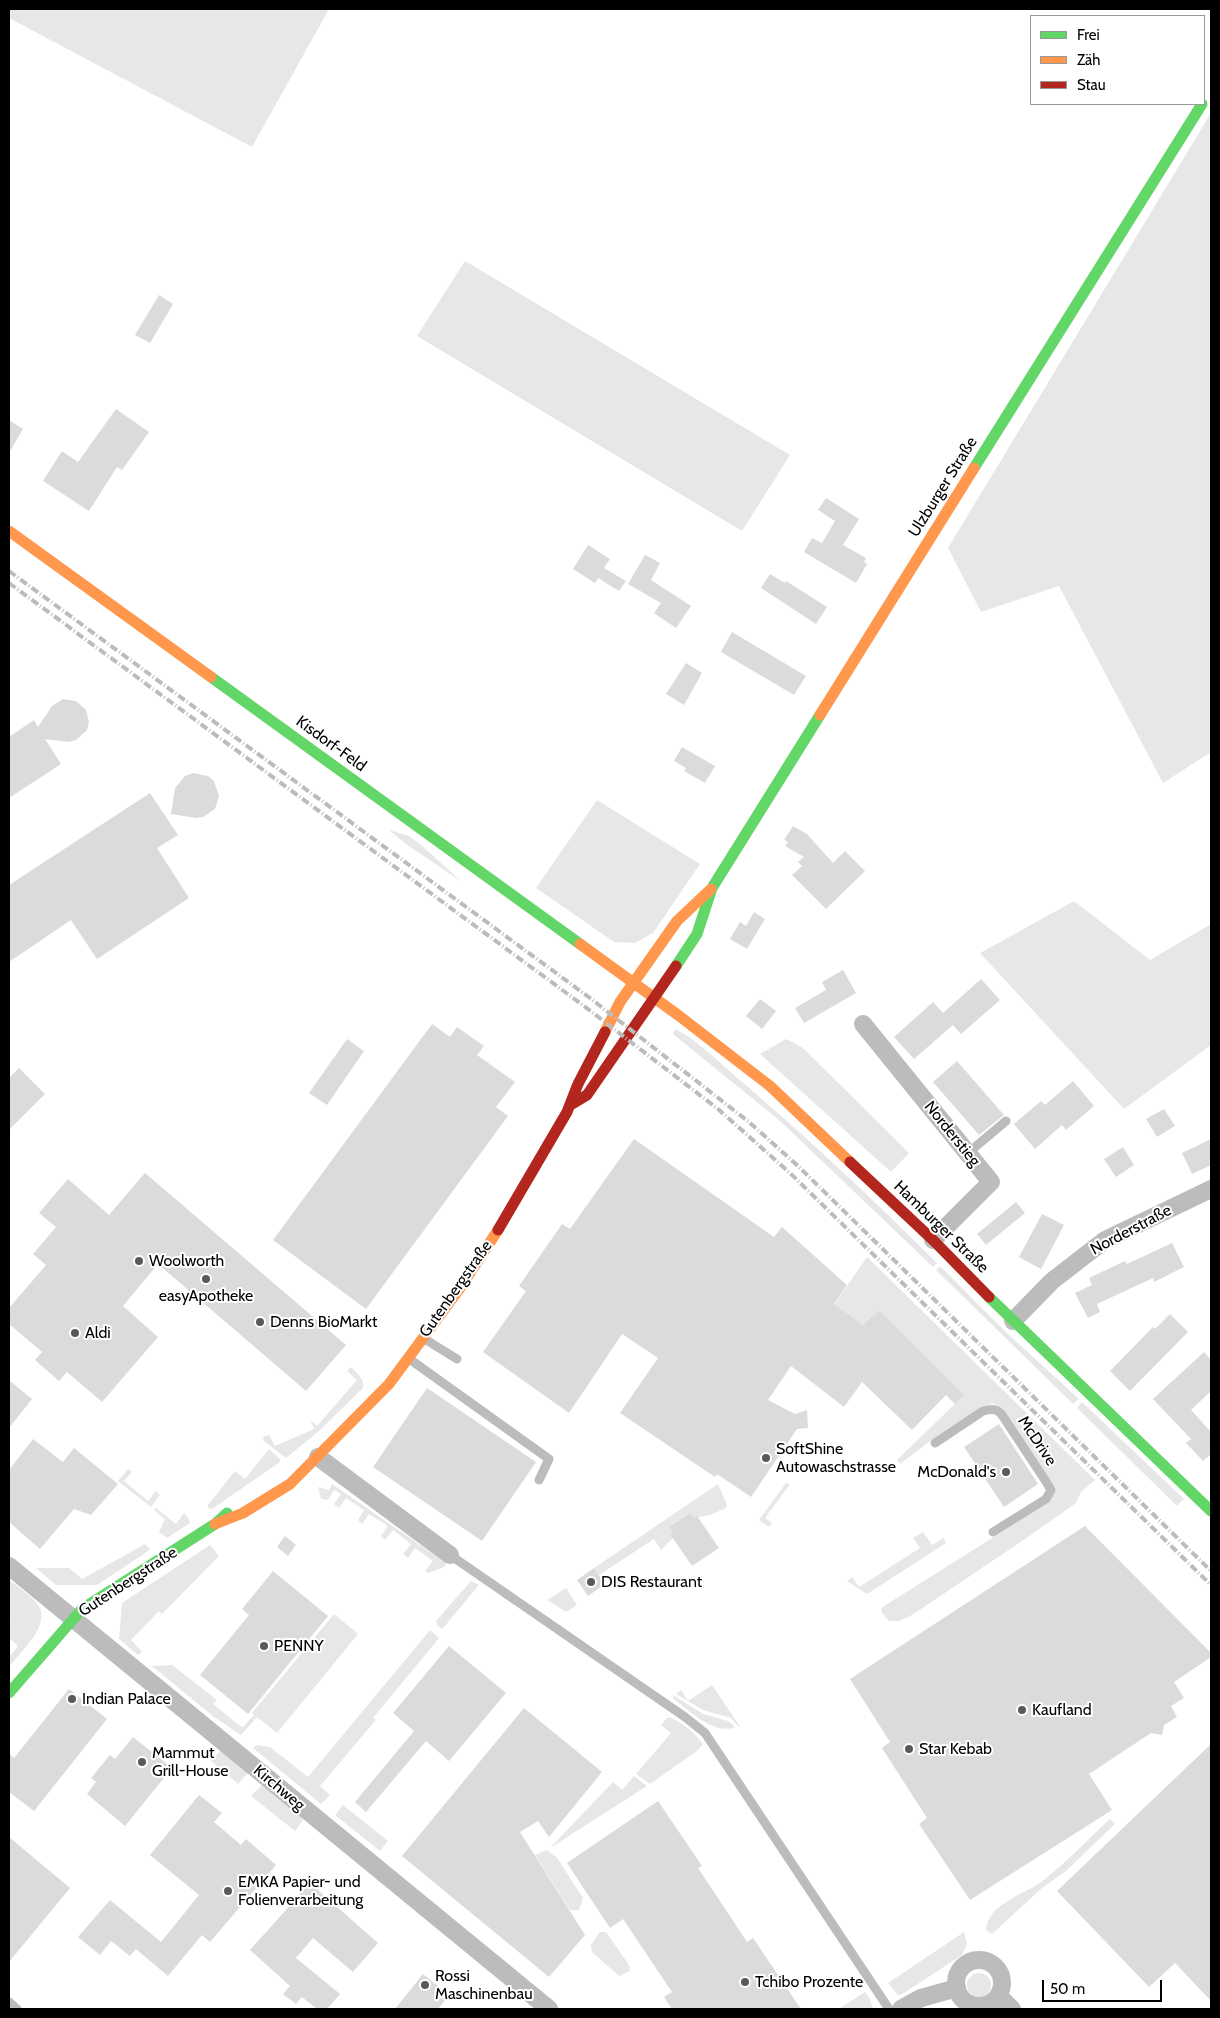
<!DOCTYPE html>
<html>
<head>
<meta charset="utf-8">
<style>
  body { margin:0 }
  #map { position:relative; width:1220px; height:2018px; overflow:hidden; background:#fff; font-family:Cabin,sans-serif }
  canvas { display:block }
  .frame { position:absolute; inset:0; border:10px solid #000; pointer-events:none }
  .legend { position:absolute; left:1030px; top:15px; width:175px; height:90px; box-sizing:border-box; background:#fff; border:1px solid #999; margin:0; padding:6px 9px; list-style:none; font-size:15px; color:#000 }
  .legend li { display:flex; align-items:center; gap:10px; height:25px }
  .legend b { width:25px; border:1px solid #999 }
  .scale { position:absolute; left:1042px; top:1980px; width:120px; height:22px; box-sizing:border-box; border:2px solid #000; border-top:0; padding-left:6px; font-size:15px; line-height:18px; white-space:nowrap; color:#000; -webkit-text-stroke:4px #fff; paint-order:stroke }
</style>
</head>
<body>
<div id="map">
<canvas width="1220" height="2018"></canvas>
<div class="frame"></div>
<ul class="legend">
<li><b style="height:6px;background:#63d668"></b>Frei</li>
<li><b style="height:6px;background:#ff974d"></b>Zäh</li>
<li><b style="height:6px;background:#b3261e"></b>Stau</li>
</ul>
<div class="scale">50 m</div>
</div>
<script>
const c = document.querySelector('canvas').getContext('2d');
c.lineJoin = 'round';
function fillPath(path, color) { c.fillStyle = color; c.fill(path, 'evenodd'); }
function strokePath(path, color, width, dash) { c.strokeStyle = color; c.lineWidth = width; c.lineCap = dash ? 'butt' : 'round'; c.setLineDash(dash || []); c.stroke(path); }
function label(font, color, halo, rows, align = 'center') {
  c.font = font + ' Cabin,sans-serif'; c.lineWidth = 4; c.setLineDash([]); c.textBaseline = 'middle'; c.strokeStyle = halo; c.fillStyle = color; for (const [text, x, y, turn = 0] of rows) {
    c.save(); c.translate(x, y); c.rotate((+turn || 0) * Math.PI / 180); c.textAlign = isNaN(turn) ? turn : align; if (halo) c.strokeText(text, 0, 0); c.fillText(text, 0, 0); c.restore();
  }
}
fillPath(new Path2D(`
  M9 9H329L252 147 9 18Z
  M1211 113V752L1163 783 1059 586 981 612 948 548Z
  M465 261 790 455 742 531 417 336Z
  M597 800 700 864 653 933 635 943 614 942 536 888Z
  M389 830 409 836 420 844 462 882 406 844Z
  M1074 901 1150 960 1211 924V1045L1124 1109 980 953Z
  M675 1029C695 1038 723 1066 741 1081 809 1139 874 1200 937 1263L933 1267 779 1120 673 1034Z
  M786 1039 803 1048 909 1153 891 1172 760 1054Z
  M867 1257 1095 1480 1081 1492 1076 1503 1025 1539 912 1615 899 1621H889L882 1613 881 1608 1048 1503 1054 1487 1006 1413 993 1403 980 1409 937 1436 900 1464 897 1460 964 1395 879 1310 863 1325 834 1305Z
  M940 1266 1008 1334 1079 1399 1073 1404 936 1270Z
  M351 1367C357 1373 365 1379 363 1388L320 1430 286 1458 264 1441 263 1437 269 1435 275 1446 314 1429 310 1419 317 1426 357 1380 347 1371Z
  M1082 1402 1184 1499 1177 1506 1077 1408Z
  M269 1449 280 1459V1462L212 1509 208 1508V1505L235 1471 245 1479Z
  M128 1469 132 1472 124 1481 148 1501 156 1491 160 1495 151 1507 118 1481Z
  M786 1483 790 1484 765 1518 772 1523 769 1527 759 1520Z
  M332 1484 446 1563 444 1567 428 1573 425 1571 433 1561 415 1548 408 1558 403 1554 411 1544 393 1530 385 1540 381 1536 388 1526 369 1514 362 1524 358 1520 364 1510 346 1498 339 1508 334 1504 341 1494 334 1490 328 1500 321 1499 318 1487 329 1490Z
  M718 1484 727 1505 726 1508 710 1515 694 1518 690 1513 669 1527 673 1532 670 1534 673 1538 661 1550 654 1539 599 1575 594 1568Z
  M156 1508 176 1524 184 1513 187 1516 190 1523 167 1538 159 1532 165 1519 154 1510Z
  M923 1532 932 1545 943 1538 946 1543 867 1594 847 1581 852 1577 859 1587 920 1548 913 1538Z
  M145 1544 150 1549 144 1554 97 1585H56L36 1568H69L82 1579Z
  M210 1545 219 1556 162 1614 159 1611 131 1640 142 1652 138 1655 119 1639 122 1603Z
  M9 1580C18 1587 31 1595 38 1605 52 1624 20 1653 9 1667V1657L18 1646 9 1638C12 1623 9 1597 9 1580Z
  M471 1581 479 1585 444 1627 442 1629 438 1626 436 1621Z
  M566 1588 577 1605 566 1612 547 1600Z
  M334 1614 358 1634 277 1733 257 1717 241 1735 214 1717 152 1666 172 1665 217 1700 213 1704 240 1726 243 1727 254 1715 252 1713Z
  M430 1630 439 1638 373 1718 376 1720 320 1786 330 1795 321 1804 253 1748 257 1745 270 1747 308 1777Z
  M712 1685 739 1725V1727L731 1718 703 1710 676 1694 681 1690 688 1701Z
  M673 1695 703 1714 728 1721 735 1727C715 1736 688 1710 673 1698Z
  M668 1717C680 1720 696 1734 703 1744L697 1751 650 1784 636 1774 671 1733 661 1725Z
  M221 1750 248 1773 238 1784 211 1761Z
  M634 1776 647 1786 550 1848 613 1782 622 1790Z
  M263 1784 305 1817 295 1831 251 1796Z
  M343 1805 388 1841 380 1851 335 1815Z
  M1110 1819 1115 1824 1066 1871 1042 1888 992 1934 986 1930C988 1902 1028 1894 1045 1879 1068 1861 1088 1839 1110 1819Z
  M547 1850 557 1858 583 1898 579 1910H570L535 1855Z
  M600 1932H606L629 1965 630 1971 619 1976 592 1952 591 1945Z
  M964 1932 967 1944 962 1955 904 1993 898 1995 888 1983Z
  M967 1985a12 12 0 1 1 24 0a12 12 0 1 1-24 0Z
  M865 1992 869 1997 873 2009H839Z`), '#e7e7e7');
fillPath(new Path2D(`
  M159 295 173 304 150 343 135 335Z
  M116 409 149 432 122 470 117 467 89 511 43 481 62 451 78 462Z
  M9 420 23 429 9 453Z
  M826 498 859 519 843 545 866 558 864 562 867 564 856 583 804 552 812 538 822 543 835 521 818 510Z
  M588 545 610 559 604 568 626 581 619 591 598 578 595 583 573 569Z
  M645 555 660 563 651 580 691 606 676 628 654 613 661 603 628 584Z
  M770 574 785 583 786 581 827 607 816 624 761 588Z
  M732 632 806 676 794 695 721 652Z
  M686 663 702 673 684 705 666 694Z
  M63 699 76 701 86 710 89 722 87 730 76 740 69 742 45 739 61 764 9 798V737L34 720 38 727 52 706Z
  M682 747 715 766 705 783 684 771 686 768 674 761Z
  M193 773 208 776 214 781 219 796 215 809 203 817 196 818 171 814 175 788 185 776Z
  M150 793 178 835 157 848 189 898 97 959 71 920 9 962V885Z
  M793 826 807 834 833 863 845 851 865 871 826 909 792 875 802 866 798 862 804 857 785 846 788 842 784 840Z
  M754 912 765 919 747 949 730 939 740 922 746 926Z
  M843 970 856 993 804 1023 795 1008 826 990 822 982Z
  M981 979 1000 1000 961 1034 953 1025 914 1059 894 1037 933 1002 943 1013Z
  M760 999 776 1011 762 1029 746 1016Z
  M432 1024 450 1037 457 1027 484 1046 477 1055 515 1082 496 1107 508 1116 366 1309 273 1240Z
  M347 1039 364 1051 327 1105 309 1093Z
  M957 1061 1004 1115 979 1135 933 1082Z
  M19 1068 45 1094 9 1130V1078Z
  M1073 1081 1094 1106 1066 1130 1062 1125 1035 1149 1014 1124 1041 1101 1045 1105Z
  M1164 1109 1175 1126 1157 1137 1146 1119Z
  M634 1139 774 1237 782 1227 847 1285 834 1304 863 1325 879 1310 964 1395 955 1404 946 1395 912 1430 862 1382 844 1407 791 1366 768 1400 795 1414 807 1410 808 1428 797 1429 751 1497 717 1474 715 1477 620 1413 658 1358 622 1334 569 1413 483 1352 526 1291 519 1286 562 1224 570 1229Z
  M1211 1139V1165L1192 1174 1182 1153Z
  M1123 1147 1134 1165 1116 1177 1104 1159Z
  M145 1173 346 1345 306 1391 158 1264 123 1306 158 1337 102 1402 67 1372 59 1381 35 1360 42 1352 9 1324V1308L46 1265 33 1254 56 1227 39 1213 68 1179 109 1215Z
  M1016 1202 1025 1213 986 1245 977 1234Z
  M1042 1214 1064 1225 1041 1269 1019 1257Z
  M1172 1243 1184 1267 1154 1282 1153 1278 1097 1304 1100 1312 1088 1318 1075 1293 1092 1285 1089 1278 1125 1261 1127 1264Z
  M1170 1314 1188 1332 1130 1391 1110 1371 1153 1327 1155 1329Z
  M1204 1352 1211 1360V1391L1191 1410 1211 1432V1454L1203 1461 1186 1443 1191 1439 1153 1399Z
  M9 1380 32 1399 9 1428Z
  M427 1388 536 1462 482 1541 373 1467Z
  M999 1424 1038 1484 1004 1507 964 1447Z
  M33 1439 63 1462 74 1448 118 1484 91 1515 74 1509 40 1549 9 1522V1470Z
  M690 1513 694 1518 697 1516 719 1548 692 1566 670 1534 673 1532 669 1527Z
  M1085 1526 1211 1653V1657L1174 1682 1184 1698 1171 1706 1177 1717 1164 1725 1162 1735 1151 1733 1089 1774 1112 1810 970 1900 919 1824 927 1818 882 1748 890 1742 850 1679Z
  M285 1536 296 1545 288 1556 277 1547Z
  M594 1568 605 1584 588 1596 577 1580Z
  M273 1571 328 1616 248 1714 200 1675 249 1615 242 1609Z
  M449 1646 506 1693 449 1761 426 1741 366 1812 355 1802 414 1731 393 1713Z
  M69 1689 107 1719 34 1811 9 1792V1753L14 1758Z
  M524 1708 602 1772 549 1837 538 1821 520 1832 585 1935 549 1977 402 1856Z
  M133 1737 172 1768 125 1826 87 1794 96 1782 91 1778 110 1755 115 1759Z
  M1211 1744V2001L1175 1963 1149 1987 1057 1891Z
  M199 1795 222 1813 214 1822 241 1845 246 1839 276 1865 210 1942 202 1935 168 1976 136 1949 130 1956 111 1941 100 1955 78 1937 110 1900 161 1942 199 1895 150 1855Z
  M658 1801 702 1866 698 1868 747 1942 753 1938 801 2009H672L664 1997 672 1992 623 1919 610 1928 567 1863Z
  M9 1837 70 1888 9 1962Z
  M310 1883 378 1943 353 1972 313 1938 296 1958 340 1994 327 2009H317L302 1997 296 2004 283 1994 290 1986 250 1950Z
  M423 1974 449 1995 438 2009H395Z`), '#dbdbdb');
strokePath(new Path2D(`
  M968 1153 1006 1121
  M423 1338 457 1359
  M408 1358 549 1459 539 1480
  M935 1443 983 1411C991 1409 997 1408 1002 1415L1045 1480 1051 1490 1046 1499 993 1532
  M450 1555 685 1717 705 1733 889 2009
  M9 2002 17 2009`), '#bcbcbc', 9);
strokePath(new Path2D(`
  M863 1024 991 1182 933 1240
  M1013 1321 1052 1281 1105 1240 1211 1189
  M318 1457 450 1555
  M9 1566 549 2009
  M956 1983a23 23 0 1 1 46 0a23 23 0 1 1-46 0Z
  M999 1996 1012 2009
  M901 2009 921 1998 957 1988`), '#bcbcbc', 18);
strokePath(new Path2D(`
  M974 468 1202 104
  M211 677 580 944
  M676 966 697 934 712 888 820 715
  M989 1297 1211 1511
  M9 1693 82 1609 215 1524 227 1513`), '#63d668', 11);
strokePath(new Path2D(`
  M9 531 211 677
  M820 715 974 468
  M580 944 678 1015 770 1086 850 1162
  M605 1032 620 1002 677 921 711 889
  M215 1524 243 1513 290 1484 389 1384 460 1288 498 1230`), '#ff974d', 11);
strokePath(new Path2D(`
  M572 1104 587 1095 676 966
  M850 1162 933 1240 989 1297
  M498 1230 567 1112 578 1084 605 1032`), '#b3261e', 11);
strokePath(new Path2D(`
  M9 571 590 998 749 1122 798 1166 1211 1571
  M9 583 584 1006 718 1109 790 1173 1211 1585`), '#bcbcbc', 4, [8, 2.5, 1, 2.5]);
for (const [x, y, r, color] of [
  [139,1261,5,"#595959"],
  [206,1279,5,"#595959"],
  [260,1322,5,"#595959"],
  [75,1333,5,"#595959"],
  [766,1458,5,"#595959"],
  [1006,1472,5,"#595959"],
  [591,1582,5,"#595959"],
  [264,1646,5,"#595959"],
  [72,1699,5,"#595959"],
  [1022,1710,5,"#595959"],
  [909,1749,5,"#595959"],
  [142,1762,5,"#595959"],
  [228,1891,5,"#595959"],
  [745,1982,5,"#595959"],
  [425,1985,5,"#595959"]
]) { const dot = new Path2D(); dot.arc(x, y, r, 0, 2 * Math.PI); c.fillStyle = color; c.fill(dot); strokePath(dot, '#fff', 2); }
label('16px', '#000', '#fff', [
  ["Ulzburger Straße",943,487,-58],
  ["Kisdorf-Feld",331,744,36],
  ["Norderstieg",952,1134,51],
  ["Hamburger Straße",941,1227,44],
  ["Norderstraße",1131,1230,-28],
  ["Gutenbergstraße",456,1289,-55],
  ["McDrive",1037,1441,56],
  ["Gutenbergstraße",128,1582,-33],
  ["Kirchweg",279,1788,40]
]);
label('16px', '#000', '#fff', [
  ["Woolworth",149,1261],
  ["easyApotheke",206,1296,"center"],
  ["Denns BioMarkt",270,1322],
  ["Aldi",85,1333],
  ["SoftShine",776,1449],
  ["Autowaschstrasse",776,1467],
  ["McDonald's",996,1472,"right"],
  ["DIS Restaurant",601,1582],
  ["PENNY",274,1646],
  ["Indian Palace",82,1699],
  ["Kaufland",1032,1710],
  ["Star Kebab",919,1749],
  ["Mammut",152,1753],
  ["Grill-House",152,1771],
  ["EMKA Papier- und",238,1882],
  ["Folienverarbeitung",238,1900],
  ["Rossi",435,1976],
  ["Maschinenbau",435,1994],
  ["Tchibo Prozente",755,1982]
], 'left');
</script>
</body>
</html>
